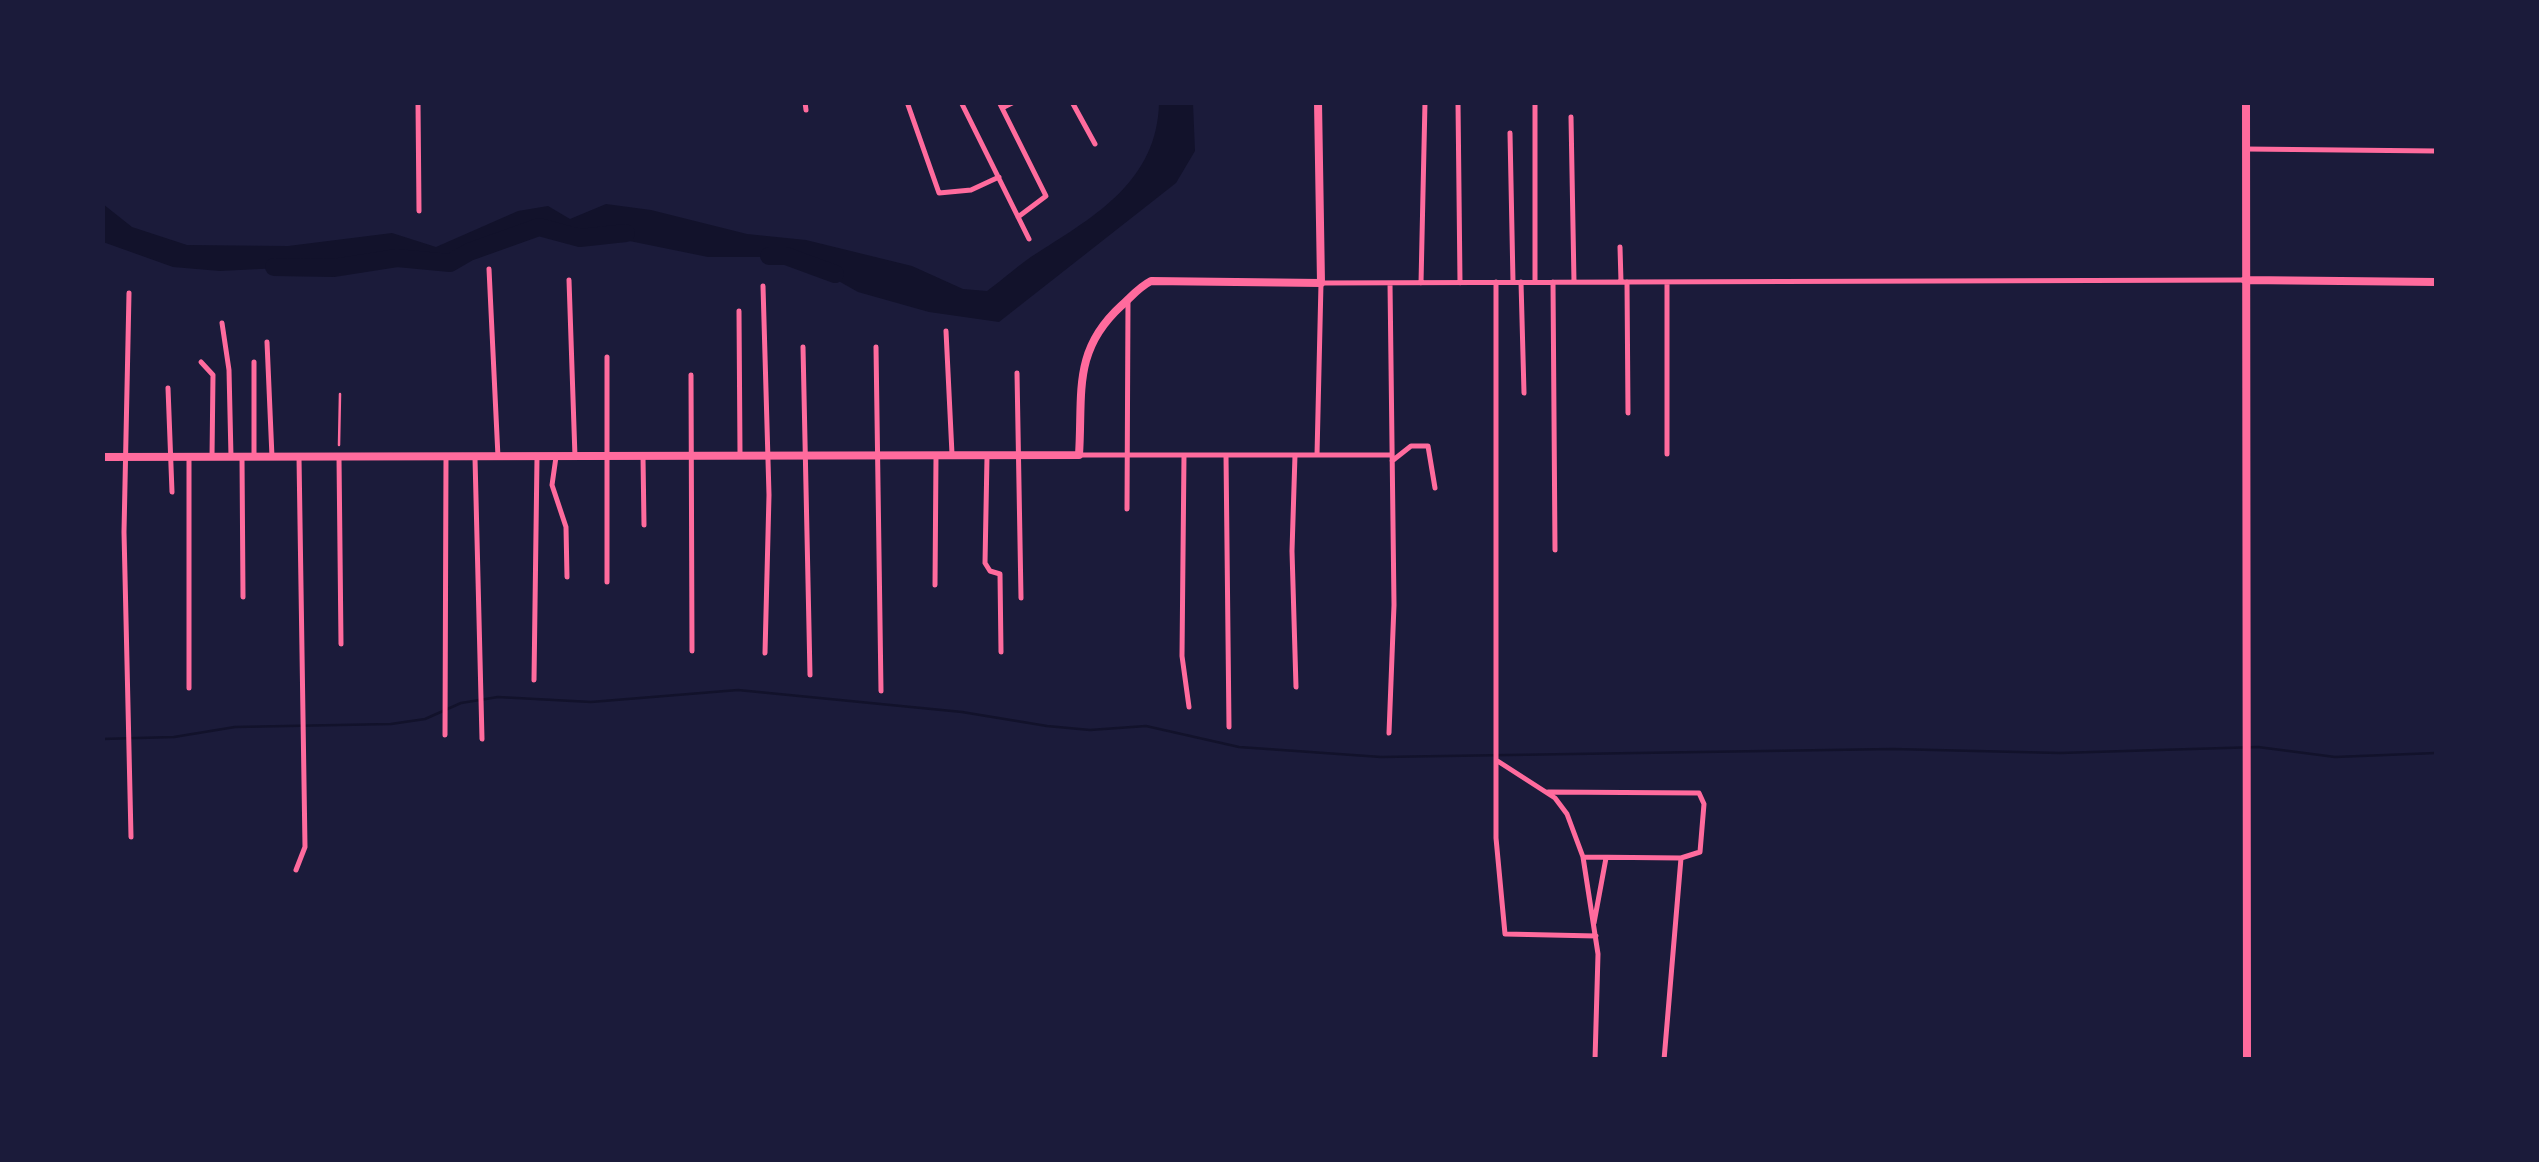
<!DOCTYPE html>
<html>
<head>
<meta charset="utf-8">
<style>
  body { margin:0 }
  #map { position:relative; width:2539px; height:1162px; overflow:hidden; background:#1b1b3a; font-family:"DejaVu Sans",sans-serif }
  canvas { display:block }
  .frame { position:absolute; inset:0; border:105px solid #1b1b3a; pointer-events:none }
</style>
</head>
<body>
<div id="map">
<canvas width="2539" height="1162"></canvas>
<div class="frame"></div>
</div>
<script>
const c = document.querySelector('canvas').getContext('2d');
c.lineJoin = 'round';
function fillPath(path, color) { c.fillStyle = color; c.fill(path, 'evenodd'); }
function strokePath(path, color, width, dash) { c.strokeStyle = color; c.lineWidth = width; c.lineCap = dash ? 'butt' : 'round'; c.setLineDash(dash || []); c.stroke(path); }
fillPath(new Path2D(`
  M1159 103H1193L1195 151 1176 183 999 322 929 312 858 292 796 257H708L546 224 506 232 461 255 438 260 220 271 173 267 103 242V204L132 227 187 245 288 246 392 233 436 247 518 211 548 206 570 219 606 204 651 210 747 234 806 240 912 266 963 289 987 291C1004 279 1019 264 1037 253 1097 215 1157 180 1159 103Z`), '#12122b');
strokePath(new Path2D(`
  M102 739 174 737 235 727 391 724 425 719 461 703 498 697 591 702 738 690 962 712 1047 726 1090 730 1146 726 1239 747 1381 757 1893 749 2060 753 2258 747 2335 757 2436 753`), '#12122b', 2.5);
strokePath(new Path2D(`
  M769 256H786L835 274
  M274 267 333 268 397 258 450 263 469 252 539 227 580 238 626 233`), '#12122b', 18);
strokePath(new Path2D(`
  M339 445 340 394`), '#ff6b9d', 2.5);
strokePath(new Path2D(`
  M418 102 419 211
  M805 102 806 110
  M907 102 939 193 971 190 999 177
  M961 102 1029 239
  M999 102 1046 196 1018 217
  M1072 102 1095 144
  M1458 102 1460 283
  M1535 102V282
  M1002 108 1014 102
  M1571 117 1574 282
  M1510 133 1513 282
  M2246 149 2436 151
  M1620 247 1621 282
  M489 269 498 457
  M569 280 575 457
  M1496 282V760L1555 798 1567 814 1583 857 1681 858 1700 852 1704 804 1699 793 1548 792
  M1521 282 1524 393
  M1553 282 1555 550
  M1627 282 1628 413
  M1667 282V454
  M1421 283 1425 102
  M763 286 769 495 765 653
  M129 293 124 532 131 837
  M739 311 740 454
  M222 323 229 370 231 457
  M946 331 952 454
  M267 342 272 457
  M803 347 810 675
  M876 347 881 691
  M607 357V582
  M201 362 213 375 212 457
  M1017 373 1021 598
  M691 375 692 651
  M168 388 172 492
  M1079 455H1317L1321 283 2245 280
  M1184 455 1182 656 1189 707
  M1226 455 1229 727
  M1295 455 1292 551 1296 687
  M1317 455H1392
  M189 457V688
  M242 457 243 597
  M254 457V362
  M339 457 341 644
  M556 457 552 485 566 527 567 577
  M643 457 644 525
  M987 457 985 563 990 571 1000 574 1001 652
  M475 458 482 739
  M1392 461 1411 446H1428L1435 488
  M1127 509 1128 300
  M935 585 936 457
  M534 680 537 458
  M1389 733 1394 605 1390 283
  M445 735 446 457
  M1496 760V838L1505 934 1596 936
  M1583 857 1598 954 1595 1060
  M296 870 305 847 299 457
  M1594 923 1606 858
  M1664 1060 1681 858`), '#ff6b9d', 5);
strokePath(new Path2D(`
  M2246 102 2247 1060
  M2245 280 2436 282
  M102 457 1079 455C1083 393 1072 351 1121 306 1131 297 1139 287 1151 281L1321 283 1318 102`), '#ff6b9d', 8);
</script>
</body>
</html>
